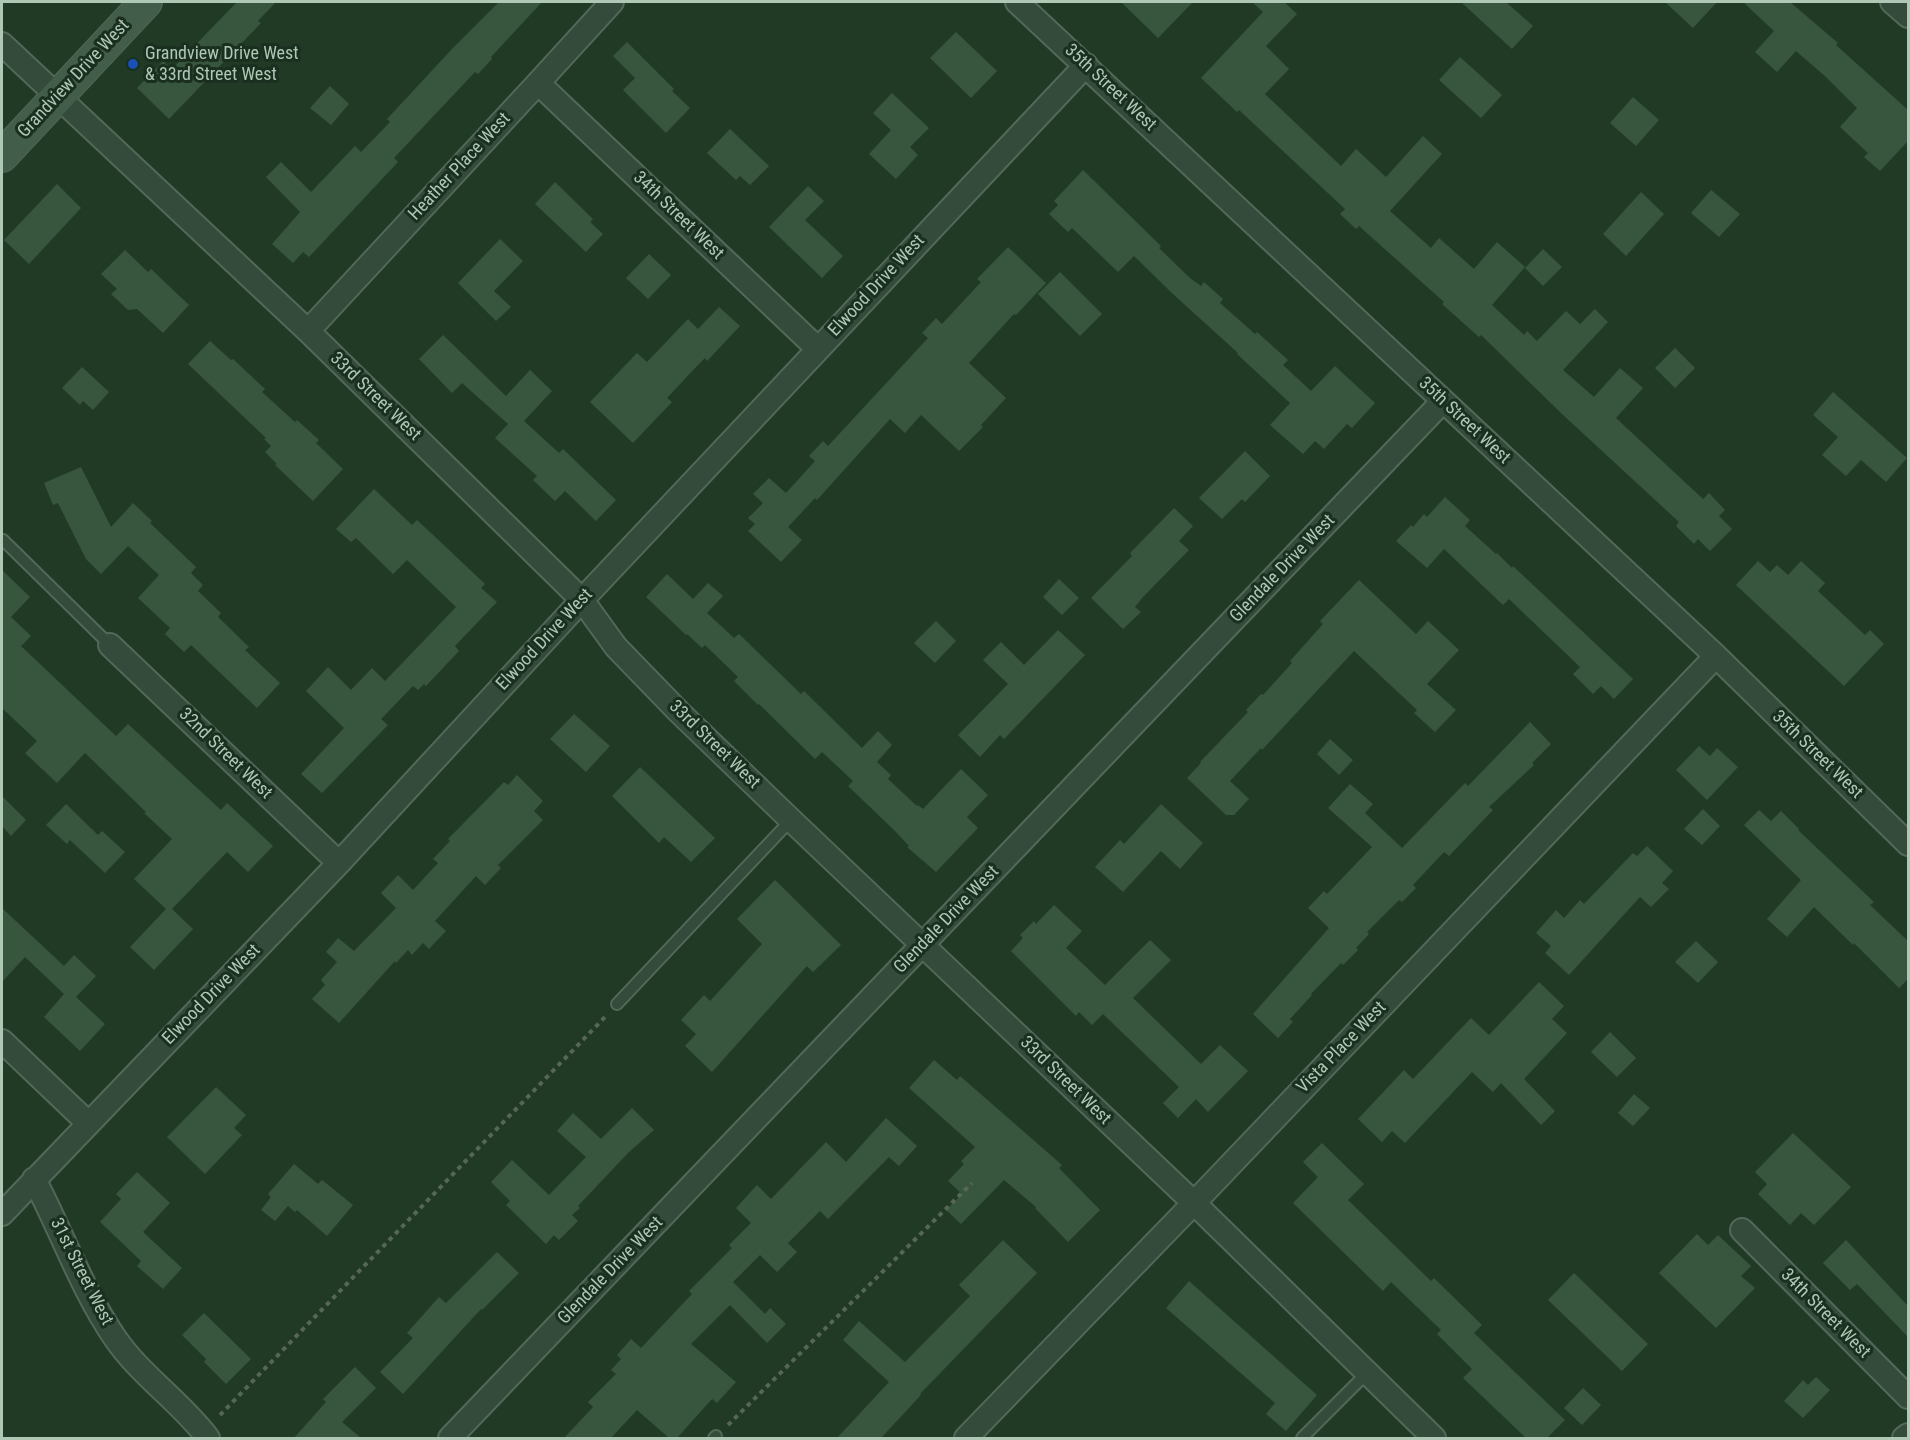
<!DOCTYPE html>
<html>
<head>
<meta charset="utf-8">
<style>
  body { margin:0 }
  #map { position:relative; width:1910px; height:1440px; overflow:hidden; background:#213a26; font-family:"Roboto Condensed",sans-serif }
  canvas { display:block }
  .frame { position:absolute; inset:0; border:3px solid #afc7b5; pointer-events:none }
</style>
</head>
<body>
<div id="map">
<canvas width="1910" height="1440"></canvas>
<div class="frame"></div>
</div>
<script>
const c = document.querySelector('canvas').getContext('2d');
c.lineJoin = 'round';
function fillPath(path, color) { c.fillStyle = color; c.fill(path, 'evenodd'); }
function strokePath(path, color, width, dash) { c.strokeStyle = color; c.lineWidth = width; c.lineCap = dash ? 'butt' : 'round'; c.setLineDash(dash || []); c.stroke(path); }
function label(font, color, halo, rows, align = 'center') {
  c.font = font + ' "Roboto Condensed",sans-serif'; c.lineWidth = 6; c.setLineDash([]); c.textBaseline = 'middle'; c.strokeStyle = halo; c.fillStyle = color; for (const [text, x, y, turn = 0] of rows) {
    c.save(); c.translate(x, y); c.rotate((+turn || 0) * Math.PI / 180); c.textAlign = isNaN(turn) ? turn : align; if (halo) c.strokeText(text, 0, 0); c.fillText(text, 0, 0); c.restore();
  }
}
fillPath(new Path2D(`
  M237 2H276L258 21 261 23 169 119 137 88 163 61 172 69Z
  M499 2H542L491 57 492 59 478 74 475 72 394 158 398 162 309 257 303 252 293 263 272 244 300 212 266 177 281 162 311 192 355 146 361 152 390 122 387 119 452 49Z
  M1121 2H1193L1158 38Z
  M1252 2H1284L1297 14 1266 46 1289 69 1265 94 1341 166 1356 149 1386 177 1423 136 1442 154 1390 211 1431 248 1439 238 1474 269 1497 242 1525 267 1492 305 1524 335 1527 331 1537 341 1566 311 1580 324 1595 309 1608 322 1563 370 1594 397 1620 368 1643 388 1616 418 1703 499 1709 493 1725 510 1719 516 1732 529 1710 551 1698 539 1694 544 1676 526 1679 522 1562 414 1481 335 1479 337 1442 304 1444 302 1359 226 1356 229 1340 214 1345 209 1239 110 1237 112 1201 78 1263 12Z
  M1461 2H1506L1533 26 1512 49Z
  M1665 2H1717L1693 28Z
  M1743 2H1790L1838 43 1836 45 1908 110V141L1880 171 1864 157 1868 153 1840 127 1857 108 1826 77 1796 51 1777 72 1755 52 1774 31Z
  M956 32 997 71 971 98 930 58Z
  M627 42 674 89 672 91 690 108 666 133 623 90 635 78 613 56Z
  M1460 57 1502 95 1481 118 1439 80Z
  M330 86 349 104 331 125 310 108Z
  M892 93 929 128 910 147 918 155 896 179 869 154 891 130 873 113Z
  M1633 97 1659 120 1636 146 1610 123Z
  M730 129 769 166 750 185 740 176 736 180 707 153Z
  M1083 170 1161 246 1159 248 1190 278 1201 286 1204 282 1223 299 1220 303 1255 334 1257 332 1288 360 1283 365 1311 391 1335 366 1375 403 1352 428 1347 424 1324 449 1315 441 1303 454 1270 425 1290 403 1237 354 1238 353 1174 295 1134 256 1118 272 1072 228 1068 232 1049 214 1058 205 1054 201Z
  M555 182 593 219 590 222 603 234 586 252 535 204Z
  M57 184 81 208 29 264 4 240Z
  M808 186 824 201 805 220 843 256 822 278 769 227Z
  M1711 190 1740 214 1719 237 1691 213Z
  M1641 192 1664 214 1626 256 1603 234Z
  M500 239 523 261 494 291 511 307 496 321 458 283Z
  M1008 247 1046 283 1016 315 1014 314 969 363 1006 398 981 425 983 427 959 451 921 415 905 433 890 419 817 500 815 498 788 527 802 540 781 562 748 531 755 524 748 518 763 503 753 494 769 478 786 493 815 461 809 456 823 441 828 446 928 338 922 333 936 318 942 324 981 282 977 279Z
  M1543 249 1562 267 1543 286 1525 268Z
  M125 250 148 272 151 269 189 305 163 333 137 309 128 310 111 294 117 289 101 274Z
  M649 254 671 275 648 299 626 278Z
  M1060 272 1102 314 1080 336 1038 294Z
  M719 307 740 326 707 361 705 358 697 366 667 398 672 402 633 443 590 402 637 353 647 362 688 319 698 329Z
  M443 335 506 396 530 370 552 391 524 421 559 453 563 449 616 500 596 521 565 491 555 501 533 480 537 476 495 438 508 424 462 383 452 393 419 359Z
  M210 341 231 360 233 359 265 389 262 392 295 422 297 420 319 440 316 443 343 469 313 501 275 465 277 464 265 452 271 446 264 439 266 438 188 364Z
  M1675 348 1695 368 1675 388 1655 368Z
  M82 367 109 392 93 410 83 401 80 405 62 388Z
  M1833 392 1907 458 1886 482 1861 460 1846 476 1822 455 1838 437 1813 415Z
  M1245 451 1270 476 1245 502 1242 499 1222 519 1199 498Z
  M81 467 111 527 133 503 152 521 150 523 196 567 191 573 203 585 198 591 221 613 218 617 249 647 245 650 280 683 257 708 191 645 184 652 165 634 170 628 138 598 159 575 128 546 101 574 86 559 58 503 53 505 44 483Z
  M374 489 412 525 417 520 448 549 485 584 481 588 497 602 455 646 459 651 426 686 424 684 418 690 413 686 381 719 388 725 322 793 301 774 344 728 306 691 328 667 351 690 372 668 385 681 456 607 407 560 393 574 356 538 351 542 336 529Z
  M1445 497 1470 520 1465 526 1496 554 1497 553 1512 568 1513 566 1633 679 1614 699 1601 686 1593 694 1573 674 1580 667 1509 599 1503 605 1444 549 1427 568 1396 541 1411 525 1413 527 1424 514 1427 517Z
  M1174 508 1193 526 1179 541 1189 550 1143 597 1135 607 1141 612 1123 629 1091 598 1132 556 1130 553Z
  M1758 561 1770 572 1777 565 1788 575 1801 561 1825 583 1818 591 1865 635 1870 630 1884 644 1844 686 1736 585Z
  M2 570 30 597 11 617 31 636 21 646 116 736 128 724 221 810 227 803 273 846 248 872 227 852 172 909 193 929 154 970 130 947 166 909 134 879 172 839 144 813 146 812 85 753 57 783 25 753 37 741 2 708Z
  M667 574 693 599 708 583 723 596 707 613 734 638 739 634 801 694 804 691 862 748 878 731 892 745 877 762 891 775 888 779 917 806 918 805 923 809 961 769 988 795 967 817 978 828 936 872 907 847 909 846 894 830 848 786 853 781 822 752 815 759 759 704 758 705 734 681 738 677 705 645 702 648 687 634 686 635 646 597Z
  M1059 579 1079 598 1062 615 1043 597Z
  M1359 580 1416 634 1428 621 1459 650 1427 684 1456 710 1435 732 1414 713 1417 710 1354 651 1262 750 1261 748 1230 781 1249 799 1234 815H1226L1187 778 1201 763 1200 762 1248 712 1246 710 1261 694 1263 695 1292 663 1290 661 1323 624 1320 621Z
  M936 621 956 641 935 663 914 643Z
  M1058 630 1085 655 1004 739 1000 735 980 757 958 735 1008 684 983 660 1001 642 1024 665Z
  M574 714 610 746 586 772 550 739Z
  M1530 722 1551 744 1532 763 1534 765 1489 807 1493 810 1449 856 1444 852 1413 885 1416 888 1402 902 1399 900 1367 932 1369 934 1356 948 1358 950 1343 965 1341 963 1311 994 1312 995 1290 1019 1293 1022 1278 1038 1253 1014 1329 928 1308 908 1324 891 1327 894 1372 847 1328 808 1350 784 1373 804 1365 813 1402 848 1465 783 1468 786Z
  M1330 739 1353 760 1339 775 1317 754Z
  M1699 746 1710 756 1717 748 1738 767 1707 800 1676 770Z
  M640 767 715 838 691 862 664 837 659 843 612 796Z
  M517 775 543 801 534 811 543 820 498 865 501 868 485 885 476 876 435 921 446 931 429 949 423 943 412 955 408 950 396 963 395 961 339 1023 312 999 325 985 321 980 337 962 326 952 338 938 354 951 396 908 381 893 398 875 413 890 438 863 433 859 450 841 448 839 504 782 508 785Z
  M2 796 26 820 11 836 2 826Z
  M66 804 98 835 102 831 125 852 105 873 70 840 67 844 46 825Z
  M1161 804 1203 843 1180 869 1161 851 1123 892 1095 867 1120 840 1124 844Z
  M1703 809 1720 826 1702 845 1684 829Z
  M1759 810 1771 821 1781 811 1799 829 1798 830 1874 902 1870 905 1908 941V979L1899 988 1854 943 1853 945 1814 907 1787 937 1767 919 1801 880 1744 825Z
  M1647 846 1673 871 1662 883 1669 889 1651 907 1640 897 1569 975 1545 953 1551 946 1536 933 1556 910 1564 918 1580 900 1584 904 1633 853 1637 856Z
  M775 880 841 945 813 972 807 966 712 1072 685 1046 696 1034 681 1020 704 995 710 1001 762 944 737 919Z
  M1054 905 1082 931 1066 948 1105 985 1150 940 1171 960 1133 998 1201 1064 1220 1045 1248 1071 1208 1112 1196 1099 1178 1118 1163 1103 1179 1087 1103 1014 1092 1025 1079 1012 1076 1016 1011 951 1023 938 1020 935 1034 921 1036 924Z
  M2 908 64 966 74 955 96 976 76 997 105 1024 80 1051 44 1017 64 994 25 957 2 982Z
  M1696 941 1718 962 1698 983 1675 962Z
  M1539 982 1564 1006 1552 1019 1567 1033 1524 1079 1555 1111 1541 1125 1501 1083 1493 1092 1472 1072 1405 1143 1392 1131 1382 1142 1358 1119 1404 1070 1413 1079 1471 1018 1489 1035Z
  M1610 1032 1636 1058 1617 1077 1591 1052Z
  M934 1060 957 1080 960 1076 1062 1165 1059 1168 1100 1210 1068 1242 1035 1208 1036 1207 1004 1180 961 1224 946 1210 962 1194 948 1181 964 1164 961 1161 975 1147 909 1088Z
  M216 1087 246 1115 234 1128 242 1135 205 1174 167 1137Z
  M1634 1094 1650 1108 1633 1126 1618 1113Z
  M632 1108 654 1130 628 1153 578 1206 580 1208 572 1215 578 1221 559 1240 554 1235 546 1244 506 1205 510 1201 491 1182 512 1160 549 1195 586 1157 557 1131 573 1113 601 1139Z
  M886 1118 917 1146 899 1166 889 1157 828 1219 820 1211 788 1243 797 1252 777 1272 760 1255 733 1282 765 1314 770 1308 786 1324 767 1343 730 1305 691 1344 736 1382 717 1403 712 1399 677 1438H669L637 1410 611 1438H564L593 1407 588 1402 616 1374 611 1370 621 1359 617 1355 631 1339 641 1348 692 1294 689 1291 732 1248 729 1245 751 1223 736 1208 757 1185 771 1199 826 1142 846 1162Z
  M1793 1133 1851 1187 1814 1225 1801 1213 1790 1225 1758 1194 1767 1184 1755 1172Z
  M1322 1143 1364 1184 1348 1200 1431 1281 1434 1278 1482 1325 1474 1333 1565 1420 1547 1438H1526L1463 1378 1472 1369 1437 1334 1441 1330 1391 1282 1383 1291 1293 1203 1318 1177 1303 1162Z
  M294 1164 318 1184 322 1180 353 1205 327 1236 297 1210 295 1212 288 1206 275 1221 261 1210 271 1197 268 1194Z
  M137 1172 170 1203 143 1232 182 1268 163 1289 137 1266 141 1261 100 1222 121 1199 116 1194Z
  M1697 1234 1708 1245 1718 1235 1751 1266 1741 1276 1755 1288 1716 1328 1659 1273Z
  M1003 1240 1037 1273 920 1394 921 1395 881 1438H837L889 1382 843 1340 859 1321 905 1362 970 1296 959 1285Z
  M1846 1240 1908 1306V1337L1857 1284 1850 1290 1823 1263Z
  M497 1252 519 1273 482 1310 481 1309 403 1394 380 1372 413 1338 407 1333 439 1297 446 1303Z
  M1574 1273 1648 1344 1622 1371 1548 1300Z
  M1189 1281 1317 1395 1286 1431 1266 1414 1275 1403 1166 1308Z
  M204 1313 251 1359 226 1384 204 1362 206 1359 182 1335Z
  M355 1367 376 1388 342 1422 361 1438H294L326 1402 323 1399Z
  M1816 1377 1830 1390 1803 1418 1784 1401 1803 1380 1808 1385Z
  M1583 1388 1601 1405 1582 1425 1564 1408Z`), '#38563e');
const lane = new Path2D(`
  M3 540 110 645
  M617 1004 791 820
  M714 1438 716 1436
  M1302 1438 1367 1373`);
const street = new Path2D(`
  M1017 2 1716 656 1908 844
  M1892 2 1908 16
  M2 44 308 331 582 600 616 647 679 712 791 820 1194 1203 1434 1438
  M538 83 818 349
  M308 331 538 83 612 2
  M110 645 339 863
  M2 1041 88 1123
  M34 1179C62 1232 81 1288 115 1338 141 1376 181 1402 208 1438
  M2 1214 339 863 582 600 1086 65
  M1742 1230 1908 1397
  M450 1438 1443 401
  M966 1438 1194 1203 1716 656
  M1904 1438 1908 1435`);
const secondary = new Path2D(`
  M2 156 146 2`);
strokePath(lane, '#526858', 14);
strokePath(street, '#526858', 26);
strokePath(secondary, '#526858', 34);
strokePath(new Path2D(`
  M220 1415 607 1015
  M728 1425 972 1183`), '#566851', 4, [4.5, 4.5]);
strokePath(lane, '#344a3a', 10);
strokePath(street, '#344a3a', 22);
strokePath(secondary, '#425d4a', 32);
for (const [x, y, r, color] of [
  [133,64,6,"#1a4fb4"]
]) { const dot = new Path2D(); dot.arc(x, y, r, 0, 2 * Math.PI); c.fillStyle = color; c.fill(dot); strokePath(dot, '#1a2f1f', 2); }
label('18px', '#afc7b5', '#1a2f1f', [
  ["Grandview Drive West",145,54],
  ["& 33rd Street West",145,75]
], 'left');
label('18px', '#afc7b5', '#1a2f1f', [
  ["Grandview Drive West",74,79,-47],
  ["35th Street West",1110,88,43],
  ["Heather Place West",460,167,-47],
  ["34th Street West",678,216,44],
  ["Elwood Drive West",877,286,-47],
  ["33rd Street West",375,397,44],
  ["35th Street West",1464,421,43],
  ["Glendale Drive West",1283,569,-46],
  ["Elwood Drive West",545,640,-47],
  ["33rd Street West",714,745,44],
  ["32nd Street West",225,754,44],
  ["35th Street West",1817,755,44],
  ["Glendale Drive West",947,920,-46],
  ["Elwood Drive West",212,995,-46],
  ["Vista Place West",1342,1048,-46],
  ["33rd Street West",1065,1081,44],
  ["Glendale Drive West",611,1271,-46],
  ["31st Street West",81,1272,63],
  ["34th Street West",1825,1314,45]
]);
</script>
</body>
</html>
